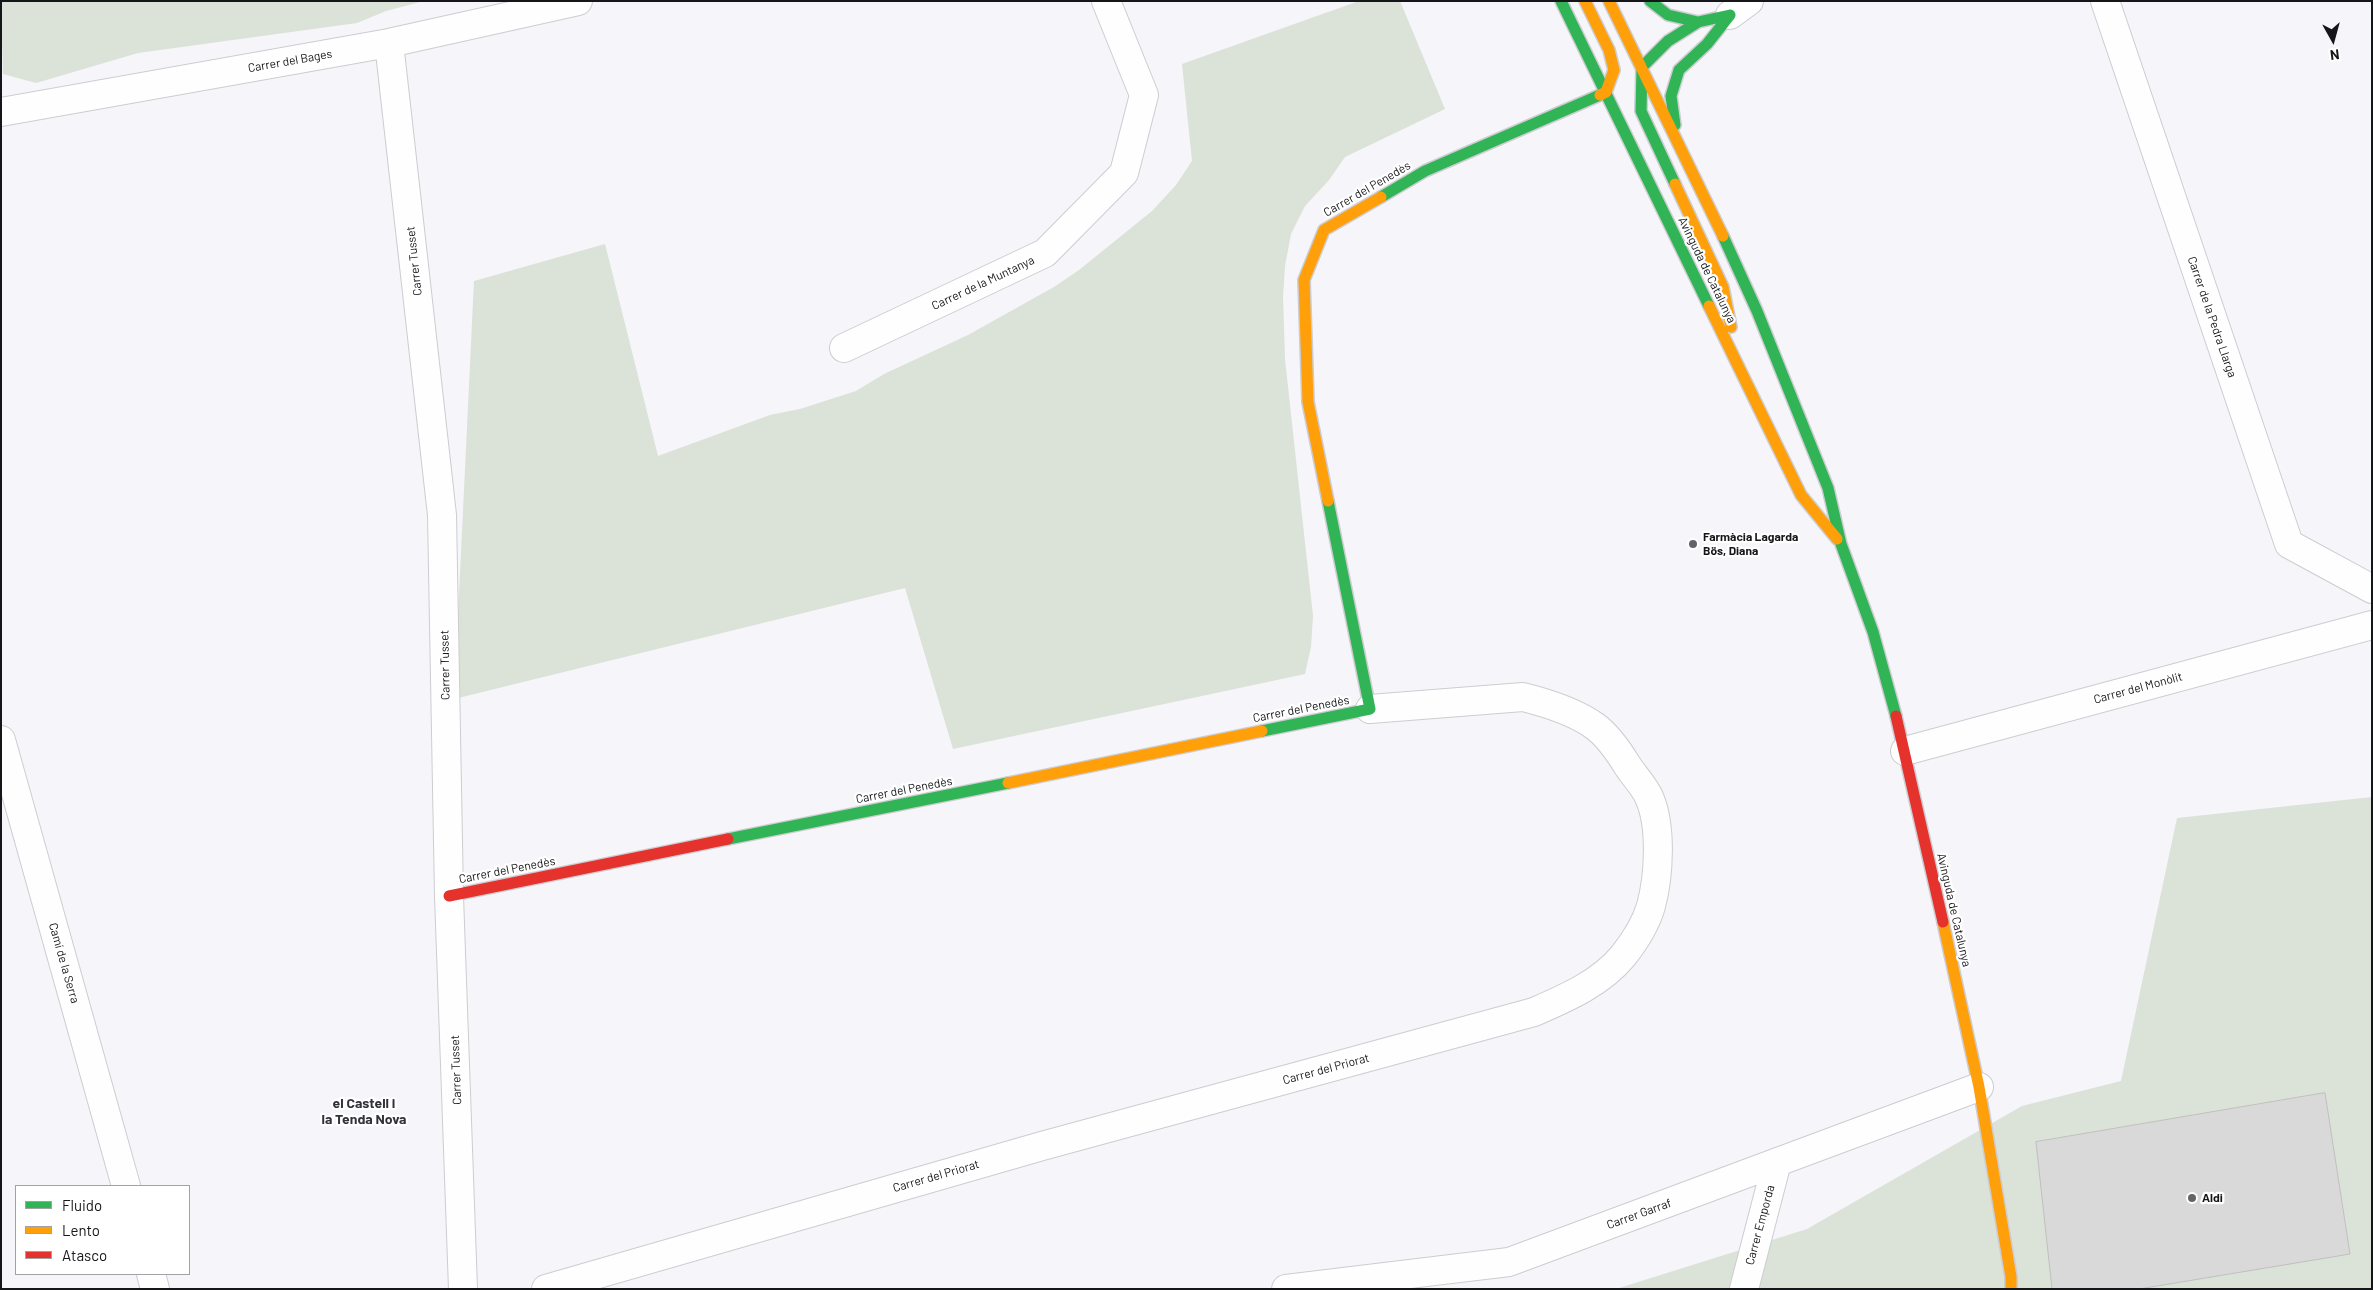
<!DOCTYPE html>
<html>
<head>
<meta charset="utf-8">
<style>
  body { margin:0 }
  #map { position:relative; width:2373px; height:1290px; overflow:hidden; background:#f5f5fa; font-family:Barlow,sans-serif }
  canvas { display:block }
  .frame { position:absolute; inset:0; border:2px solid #151619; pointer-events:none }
  .legend { position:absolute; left:15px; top:1185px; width:175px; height:90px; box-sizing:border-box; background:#fff; border:1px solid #a1a2a3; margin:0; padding:6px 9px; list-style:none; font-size:15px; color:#151619 }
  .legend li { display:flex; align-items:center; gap:10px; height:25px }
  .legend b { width:25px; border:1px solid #a1a2a3 }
  .north { position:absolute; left:2308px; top:15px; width:50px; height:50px; -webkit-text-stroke:4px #fff; paint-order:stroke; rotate:173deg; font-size:14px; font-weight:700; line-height:20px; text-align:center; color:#151619 }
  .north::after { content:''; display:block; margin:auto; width:18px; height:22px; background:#151619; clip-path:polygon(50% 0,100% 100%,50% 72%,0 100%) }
</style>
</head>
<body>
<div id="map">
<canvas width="2373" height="1290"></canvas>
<div class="frame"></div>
<ul class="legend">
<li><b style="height:6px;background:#30b455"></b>Fluido</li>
<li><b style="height:6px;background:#ff9f0a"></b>Lento</li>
<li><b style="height:6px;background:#e5322d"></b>Atasco</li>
</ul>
<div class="north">N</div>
</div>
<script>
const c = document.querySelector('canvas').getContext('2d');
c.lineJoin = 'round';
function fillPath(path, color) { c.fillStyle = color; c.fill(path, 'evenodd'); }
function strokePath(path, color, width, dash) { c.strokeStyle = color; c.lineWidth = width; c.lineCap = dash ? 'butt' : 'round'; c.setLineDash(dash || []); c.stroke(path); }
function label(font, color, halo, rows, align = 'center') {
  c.font = font + ' Barlow,sans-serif'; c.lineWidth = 4.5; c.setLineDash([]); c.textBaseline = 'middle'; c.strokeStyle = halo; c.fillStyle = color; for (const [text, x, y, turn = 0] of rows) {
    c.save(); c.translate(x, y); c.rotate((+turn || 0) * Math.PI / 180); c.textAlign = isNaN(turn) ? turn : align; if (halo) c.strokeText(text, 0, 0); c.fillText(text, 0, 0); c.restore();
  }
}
fillPath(new Path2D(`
  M1 1H424L386 11 357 23 138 53 36 83 3 74Z
  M1359 1H1400L1445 109 1345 157 1329 180 1305 206 1291 234 1285 266 1283 297 1285 359 1313 616 1311 647 1305 674 953 749 905 588 454 699 474 281 605 244 658 456 770 415 800 409 856 391 884 374 968 335 1054 287 1079 270 1152 211 1176 185 1192 161 1182 64Z
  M2372 797V1289H1616L1807 1229 2022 1106 2121 1081 2177 818Z`), '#dbe2d7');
const building = new Path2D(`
  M2325 1093 2350 1254 2139 1289H2052L2036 1142Z`);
fillPath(building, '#dad9da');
strokePath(building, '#c1c0c1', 1);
const street = new Path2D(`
  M2105 1 2289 544 2372 589
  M1730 15 1749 1
  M389 43 442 515 449 896 463 1289
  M1 112 389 43 578 1
  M844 348 1045 253 1124 173 1144 95 1106 1
  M1 740 126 1186
  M1905 751 2372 625
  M151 1274 155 1289
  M546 1289 1042 1146 1534 1012C1566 998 1601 983 1623 956 1635 941 1646 923 1651 906 1659 876 1662 826 1649 797 1644 786 1634 776 1627 765 1619 752 1609 737 1596 727 1576 712 1547 703 1523 697L1370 709
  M1286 1289 1509 1262 1979 1087
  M1744 1289 1777 1162`);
const fast = new Path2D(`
  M1561 1 1709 306
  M1650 1 1668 15 1698 22
  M1675 125 1671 96 1679 70 1707 44 1730 15
  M1675 184 1641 111 1642 67 1668 41 1698 22 1730 15
  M1381 197 1425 171 1600 95
  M1723 236 1757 311 1828 488 1841 544 1873 632 1896 716
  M1262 731 1370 709 1328 501
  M728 839 1008 783`);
const slow = new Path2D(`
  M1585 1 1609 50 1614 70 1606 92 1600 95
  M1609 1 1723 236
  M1675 184 1723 287 1731 327
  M1709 306 1801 495 1837 539
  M1328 501 1308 402 1304 280 1324 230 1381 197
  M1008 783 1262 731
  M1943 922 1979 1087 2011 1277V1289`);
const jam = new Path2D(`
  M1896 716 1943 922
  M449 896 728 839`);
strokePath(street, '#cdcdd1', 30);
strokePath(fast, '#cdcdd1', 14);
strokePath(slow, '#cdcdd1', 14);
strokePath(jam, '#cdcdd1', 14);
strokePath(street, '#fefefe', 28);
strokePath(fast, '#30b455', 11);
strokePath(slow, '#ff9f0a', 11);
strokePath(jam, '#e5322d', 11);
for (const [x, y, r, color] of [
  [1693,544,5,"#636468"],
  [2192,1198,5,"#636468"]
]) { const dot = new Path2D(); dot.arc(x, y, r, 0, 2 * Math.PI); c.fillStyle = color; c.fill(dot); strokePath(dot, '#fff', 2); }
label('12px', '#151619', '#fff', [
  ["Carrer del Bages",290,61,-10],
  ["Carrer del Penedès",1367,189,-30],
  ["Carrer Tusset",414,261,-96],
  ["Avinguda de Catalunya",1707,270,64],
  ["Carrer de la Muntanya",983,283,-25],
  ["Carrer de la Pedra Llarga",2212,317,71],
  ["Carrer Tusset",445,665,-91],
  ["Carrer del Monòlit",2138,688,-15],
  ["Carrer del Penedès",1301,709,-11],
  ["Carrer del Penedès",904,790,-11],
  ["Carrer del Penedès",507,870,-11],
  ["Avinguda de Catalunya",1954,910,77],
  ["Camí de la Serra",64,963,74],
  ["Carrer del Priorat",1326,1069,-15],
  ["Carrer Tusset",456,1070,-92],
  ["Carrer del Priorat",936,1176,-16],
  ["Carrer Garraf",1639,1214,-20],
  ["Carrer Emporda",1760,1225,-75]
]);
label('bold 12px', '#151619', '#fff', [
  ["Farmàcia Lagarda",1703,537],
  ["Bös, Diana",1703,551],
  ["Aldi",2202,1198]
], 'left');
label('bold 14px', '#31333a', '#fff', [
  ["el Castell i",364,1103],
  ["la Tenda Nova",364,1119]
]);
</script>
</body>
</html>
